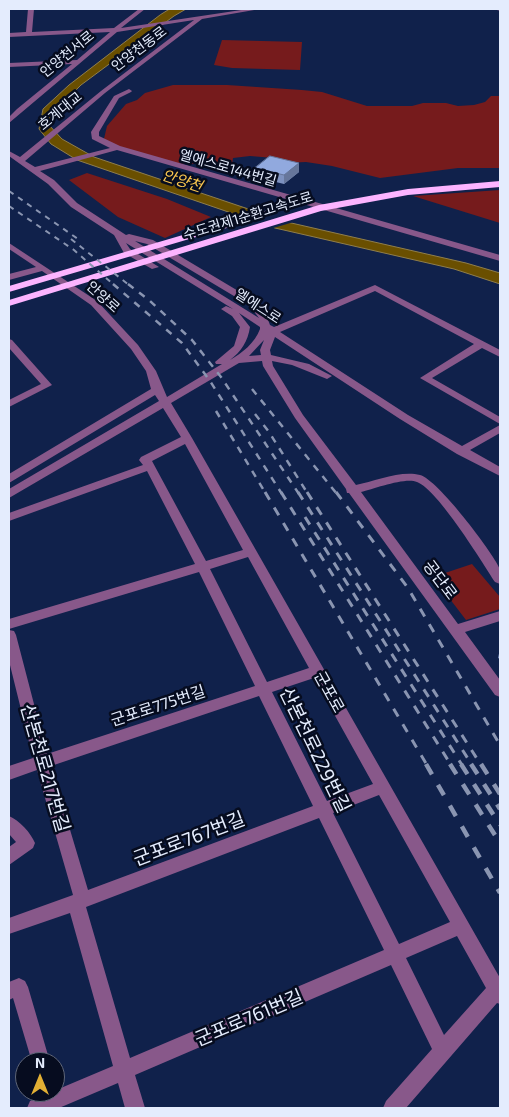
<!DOCTYPE html>
<html>
<head>
<meta charset="utf-8">
<style>
  body { margin:0 }
  #map { position:relative; width:509px; height:1117px; overflow:hidden; background:#10214b; font-family:"Exo 2",sans-serif }
  canvas { display:block }
  .frame { position:absolute; inset:0; border:10px solid #e4ecfd; pointer-events:none }
  .north { position:absolute; left:15px; top:1052px; width:50px; height:50px; box-sizing:border-box; background:#060c1f; border:1px solid #5f6678; border-radius:50%; rotate:0deg; font-size:14px; font-weight:700; line-height:20px; text-align:center; color:#e4ecfd }
  .north::after { content:''; display:block; margin:auto; width:18px; height:22px; background:#e1af34; clip-path:polygon(50% 0,100% 100%,50% 72%,0 100%) }
</style>
</head>
<body>
<div id="map">
<canvas width="509" height="1117"></canvas>
<div class="frame"></div>
<div class="north">N</div>
</div>
<script>
const c = document.querySelector('canvas').getContext('2d');
c.lineJoin = 'round';
function fillPath(path, color) { c.fillStyle = color; c.fill(path, 'evenodd'); }
function strokePath(path, color, width, dash) { c.strokeStyle = color; c.lineWidth = width; c.lineCap = dash ? 'butt' : 'round'; c.setLineDash(dash || []); c.stroke(path); }
function label(font, color, halo, rows, align = 'center') {
  c.font = font + ' "Exo 2","Noto Sans KR",sans-serif'; c.lineWidth = 5; c.setLineDash([]); c.textBaseline = 'middle'; c.strokeStyle = halo; c.fillStyle = color; for (const [text, x, y, turn = 0] of rows) {
    c.save(); c.translate(x, y); c.rotate((+turn || 0) * Math.PI / 180); c.textAlign = isNaN(turn) ? turn : align; if (halo) c.strokeText(text, 0, 0); c.fillText(text, 0, 0); c.restore();
  }
}
fillPath(new Path2D(`
  M222 40 302 42 300 70 232 68 214 65Z
  M173 85H227L302 90 322 92 367 106H412L423 103H446L458 106 474 105 485 102 491 96H500V168H458L380 178 332 166 306 162 284 163 274 158 250 156 233 158 232 165 165 163 103 143 107 126 126 104 137 100 145 93Z
  M87 173 167 199 211 217 165 238 118 217 69 180Z
  M500 190V223L413 196Z
  M472 564 500 597V609L466 620 433 577Z`), '#761b1c');
const water = new Path2D(`
  M170 9H186L174 16 81 85 58 108 49 125 62 139 94 157 287 222 466 263 500 273V284L454 269 275 228 77 160 51 144 39 129 43 109 69 85 160 15Z`);
fillPath(water, '#6a4f00');
strokePath(water, '#8f7e4c', 1);
fillPath(new Path2D(`
  M259 209 288 219 297 221 270 229 232 217Z`), '#10214b');
fillPath(new Path2D(`
  M28 9H34L32 32 114 28 139 9H145L121 28 248 9H260L202 19 105 93 25 161 35 167 110 148 92 139 91 132 114 96 129 89 132 91 131 92 119 98 99 132V136L120 146 500 255V261L117 150 40 171 54 180 77 203 126 235 129 234 153 240 255 301 265 312 270 325 274 327 375 285 500 350V357L482 348 432 378 500 417V424L420 378 474 344 375 291 280 332 408 415 462 446 500 425V433L470 450 500 467V476L457 454 400 419 275 337 270 350 271 355 309 364 332 376 327 379 292 365 272 361 273 366 303 415 356 485C375 481 401 470 420 475 437 479 492 551 500 569 501 573 500 579 500 584L495 582C482 562 438 490 417 482 405 477 374 489 361 492L458 624 500 611V621L465 632 500 680V697L495 695 349 493H347L346 489 295 418 263 366 262 361 239 363 171 403 192 438 500 978V1004L497 1003 406 1108H383L386 1101 432 1049 391 965 135 1075 145 1108H125L118 1083 59 1108H27L30 1101 113 1066 70 913 9 934V918L73 895 37 770 9 780V766L33 758 9 661V630L14 631 16 635 47 754 255 686 199 572 9 629V619L195 564 147 471 9 521V513L143 465 139 460 141 457 181 437 163 408 9 498V489L159 401 155 395 9 483V474L151 389 146 371 131 349 91 305 42 271 9 280V274L36 267 9 249V243L97 301 138 345 156 371 167 397 222 364H216L215 362 234 346 240 327 232 316 221 309 226 306 233 309 126 243 130 249 159 267 152 269 124 253 114 235 71 207 48 184 9 156V151L20 157 101 91 194 20 117 32 9 123V117L17 109 72 64 9 67V63L77 60 110 32 9 37V33L26 32ZM135 241 147 244 249 305 259 318ZM239 313 260 327V329C255 343 242 353 230 360 241 352 248 341 250 327ZM264 340 260 350 261 355 249 356ZM185 444 243 550 206 561 152 461ZM248 557 309 668 267 682 210 569ZM314 678 373 784 327 801 272 692ZM259 696 313 806 88 890 51 766ZM379 795 450 922 399 944 333 813ZM319 818 384 950 130 1058 86 907ZM457 936 486 988 444 1035 406 958Z
  M496 9H500V11L497 10Z
  M9 339 12 340 52 385 9 407V400L41 384 9 348Z
  M9 816C19 820 31 833 35 843L33 848 9 865V847L16 842 9 834Z
  M19 978 25 981 28 987 50 1062H32L13 998 9 1000V982Z`), '#88588a');
fillPath(new Path2D(`
  M500 181V187L408 195 321 211 9 306V300L319 205 408 189Z
  M268 210 273 213 271 215 9 292V286Z`), '#fcb4ff');
strokePath(new Path2D(`
  M9 191 78 239
  M9 206 74 250 114 285
  M71 239 129 285`), '#8a95b1', 2, [5.5, 5.5]);
strokePath(new Path2D(`
  M113 284 182 343 210 381 282 494
  M128 284 150 301 192 340 221 377 299 494
  M252 389 337 494
  M216 411 266 494
  M255 414 269 432 308 494`), '#8a95b1', 2.5, [7, 7]);
strokePath(new Path2D(`
  M265 492 427 765
  M281 492 451 765
  M298 492 472 765
  M307 492 481 765
  M336 492 408 588 500 745
  M305 517 462 765`), '#8a95b1', 3, [9, 9]);
strokePath(new Path2D(`
  M426 764 500 893
  M450 764 500 843
  M461 764 500 825
  M471 764 500 809
  M481 764 500 794`), '#8a95b1', 4.5, [12, 12]);
fillPath(new Path2D(`
  M255 168 299 172 284 184 255 177Z
  M500 649V659L498 658Z`), '#7d91bf');
fillPath(new Path2D(`
  M299 163V172L284 184V175Z`), '#66769b');
const building = new Path2D(`
  M270 156 299 163 284 175 255 168Z`);
fillPath(building, '#91a9de');
strokePath(building, '#66769b', 1);
label('14px', '#e4ecfd', '#060c1f', [
  ["안양천동로",139,49,-37],
  ["안양천서로",67,54,-39],
  ["호계대교",60,111,-39],
  ["엘에스로144번길",228,168,16],
  ["수도권제1순환고속도로",248,216,-17],
  ["안양로",103,297,42],
  ["엘에스로",258,306,33]
]);
label('italic 15px', '#fac74f', '#060c1f', [
  ["안양천",182,181,18]
]);
label('16px', '#e4ecfd', '#060c1f', [
  ["공단로",440,580,53],
  ["군포로",329,692,61],
  ["군포로775번길",158,706,-18]
]);
label('19px', '#e4ecfd', '#060c1f', [
  ["산본천로229번길",315,750,64],
  ["산본천로217번길",45,768,74],
  ["군포로767번길",189,839,-21],
  ["군포로761번길",249,1018,-23]
]);
</script>
</body>
</html>
